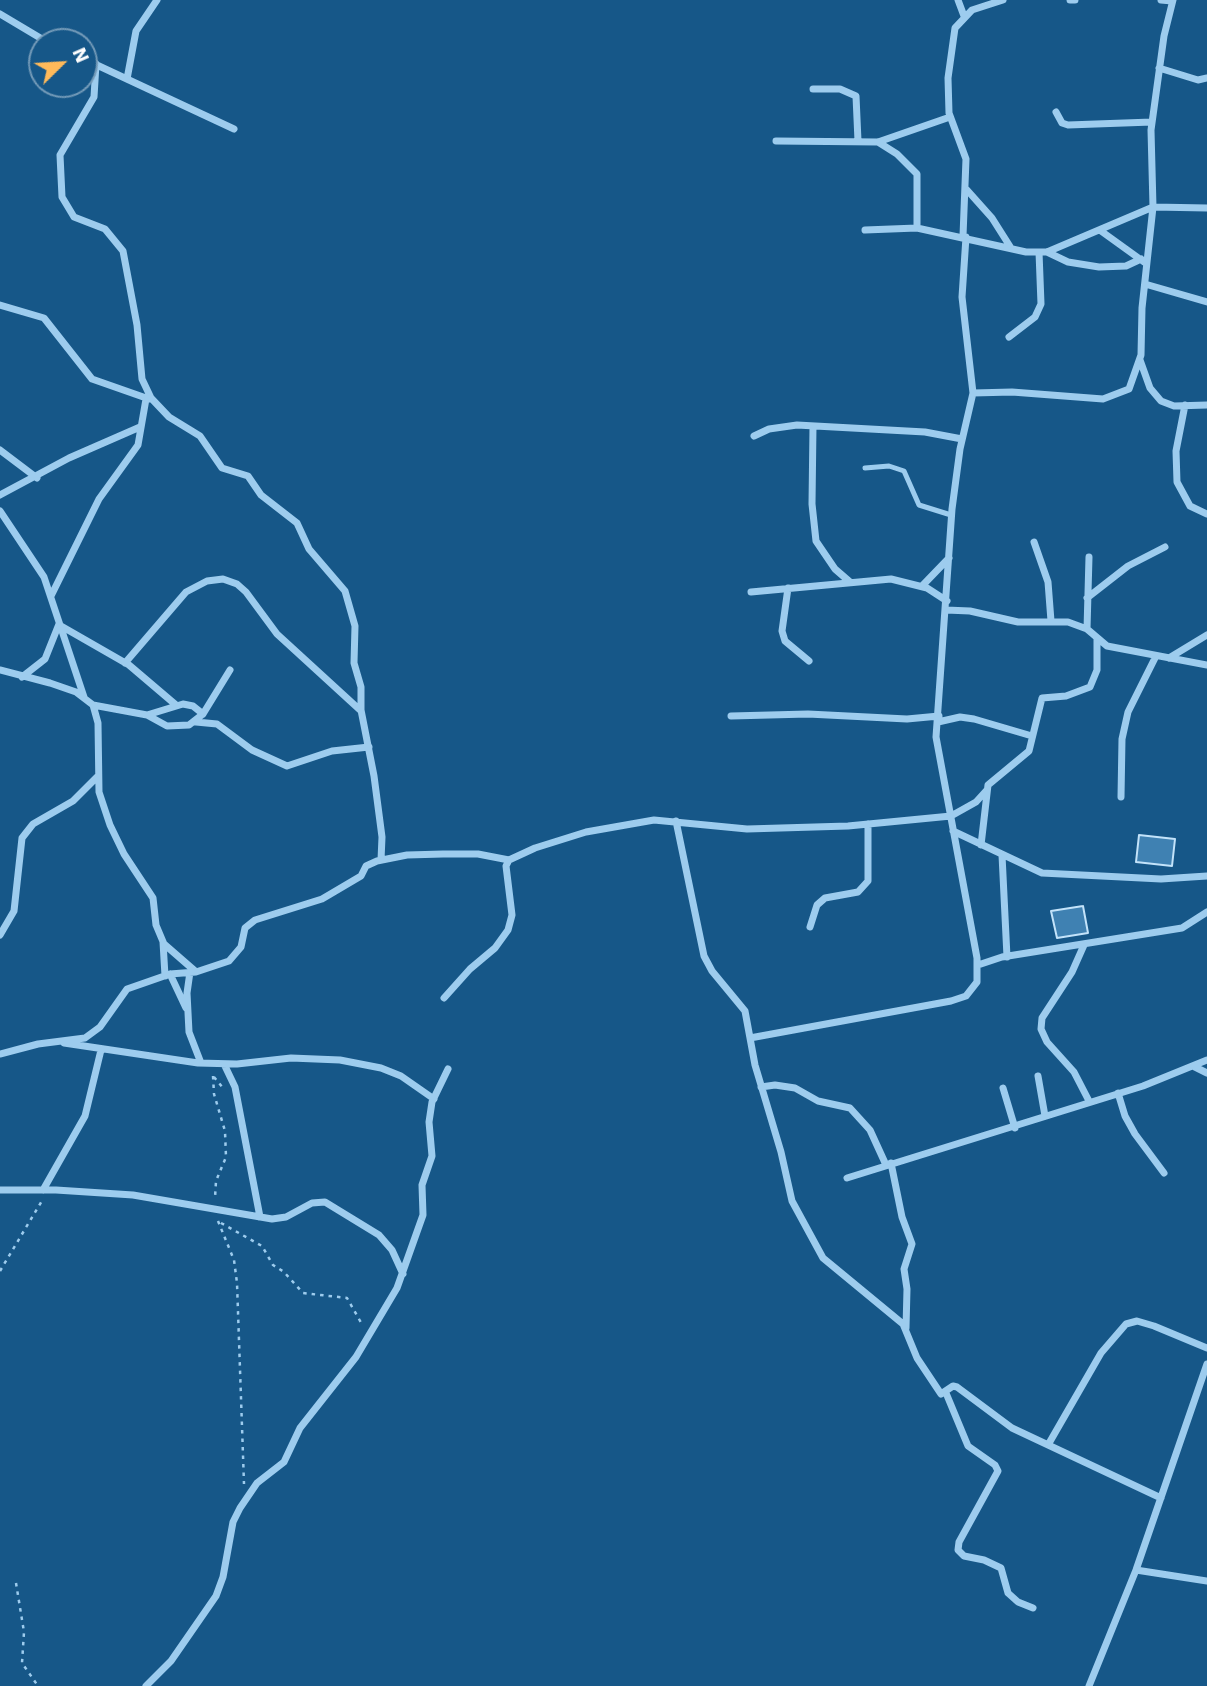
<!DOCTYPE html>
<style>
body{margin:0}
#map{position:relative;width:1207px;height:1686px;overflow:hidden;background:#165788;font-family:"Work Sans",sans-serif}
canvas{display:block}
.north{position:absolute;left:28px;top:28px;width:70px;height:70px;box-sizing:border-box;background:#165788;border:2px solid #739ab8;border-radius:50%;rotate:66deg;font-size:19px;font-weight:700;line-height:28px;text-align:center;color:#fff}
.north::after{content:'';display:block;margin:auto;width:24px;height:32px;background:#ffba5a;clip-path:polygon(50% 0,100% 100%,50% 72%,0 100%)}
</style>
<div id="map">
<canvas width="1207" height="1686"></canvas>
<div class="north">N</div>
</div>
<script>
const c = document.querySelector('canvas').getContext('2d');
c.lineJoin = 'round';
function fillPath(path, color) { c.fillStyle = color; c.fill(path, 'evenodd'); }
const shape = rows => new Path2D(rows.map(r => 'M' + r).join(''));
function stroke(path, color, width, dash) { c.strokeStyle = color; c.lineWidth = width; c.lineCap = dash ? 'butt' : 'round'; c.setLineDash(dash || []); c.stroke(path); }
const building = shape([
 [1139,835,1175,839,1172,866,1136,862,1139,835],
 [1083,906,1088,933,1057,938,1051,911,1083,906]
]);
const path = shape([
 [213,1076,214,1094,225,1131,226,1157,216,1181,215,1198],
 [214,1077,223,1088],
 [218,1221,234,1260,237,1283,244,1484],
 [221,1223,262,1246,273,1265,284,1272,303,1293,347,1298,363,1326],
 [0,1271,43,1199],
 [16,1583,24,1632,22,1663,38,1686]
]);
const lane = shape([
 [865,468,889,466,904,471,919,505,951,515]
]);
const street = shape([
 [958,0,964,16],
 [1070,0,1075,0],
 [1161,0,1172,1],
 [0,14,47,42],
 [84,59,234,129],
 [96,64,94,97,60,155,62,197,74,217,105,229,123,251,137,325,142,379,151,398,169,417,200,436,222,468,248,476,261,495,297,523,309,549,345,591,355,626,354,663,361,687,361,710,374,776,382,837,381,860],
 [1159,68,1198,80,1207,78],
 [127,79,136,31,157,0],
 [813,89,840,89,856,96,858,141],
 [1056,112,1062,123,1068,125,1152,122],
 [776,141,878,142,950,117],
 [878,142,897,154,917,174,917,228],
 [967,190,992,218,1011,248],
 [865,230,917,228,1026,252,1047,252,1153,207,1207,208],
 [1101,231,1144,262],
 [963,236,966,159,949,113,948,78,955,28,972,10,1003,0],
 [1047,252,1068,262,1099,267,1126,266,1141,259],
 [1145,284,1207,302],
 [0,305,44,318,92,379,149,399],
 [1009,337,1035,317,1041,304,1039,252],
 [1140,360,1150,388,1161,401,1174,406,1207,405],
 [973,393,1012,392,1103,399,1129,389,1141,355,1142,308,1153,207,1151,130,1164,36,1173,0],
 [1185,405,1176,451,1177,482,1190,506,1207,514],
 [813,426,812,504,816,541,835,569,850,582],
 [754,436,769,429,797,425,925,432,962,439],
 [0,450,37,478],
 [0,495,69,458,140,427],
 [0,511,44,577,84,697],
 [1034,542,1048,582,1051,621],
 [922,586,949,558],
 [788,588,782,631,785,641,809,661],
 [751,592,891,579,927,588,947,601],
 [51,596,99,499,138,445,146,399],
 [1087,598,1128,566,1165,547],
 [946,610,970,611,1018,622,1068,622,1087,629,1107,646,1207,665],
 [61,626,129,665,176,705],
 [1087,629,1089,557],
 [1169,658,1207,635],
 [125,663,186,592,207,581,223,579,237,584,246,592,277,634,360,710],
 [0,670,50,683,76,692,93,705,98,723,99,792,110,825,124,854,153,898,156,925,164,944,195,971],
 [22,677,45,659,59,624],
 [93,705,147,715,167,726,189,725,203,714,230,670],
 [147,715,183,704,193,706,203,714],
 [731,716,808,714,907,719,939,716],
 [196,722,217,724,252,750,287,766,332,751,369,747],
 [938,722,960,717,974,719,1032,736],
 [1121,797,1122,739,1128,712,1156,656],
 [676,821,704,956,712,971,745,1011,755,1065,781,1152,792,1201,823,1258,903,1324,917,1358,941,1394,953,1386,957,1387,1012,1428,1161,1498],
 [953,831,1042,873,1161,879,1207,876],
 [981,845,988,785,1029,751,1042,698,1066,696,1090,687,1097,670,1097,639],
 [1002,855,1007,957],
 [810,927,817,905,825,898,858,892,868,881,868,824],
 [0,935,14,911,22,838,33,824,73,801,97,777],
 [163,942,165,976],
 [1084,945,1072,972,1042,1018,1041,1029,1047,1042,1074,1072,1089,1101],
 [978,965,1002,957,1182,928,1207,912],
 [190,972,187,993,189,1032,201,1063],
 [170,974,186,1008],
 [444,998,470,969,495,948,508,930,512,915,506,866,509,860,535,848,586,832,654,820,747,829,848,826,951,816,976,802,986,791],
 [750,1038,951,1001,966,996,977,982,977,958,936,737,952,509,960,449,973,393,962,297,966,237],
 [64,1043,198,1063,237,1064,291,1058,340,1060,381,1068,401,1076,434,1099],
 [0,1054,38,1044,85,1038,100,1027,127,989,170,974,196,972,229,961,241,947,245,928,255,920,322,899,361,876,366,866,377,861,407,855,443,854,478,854,509,860],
 [224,1064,235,1087,260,1217],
 [1193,1066,1207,1073],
 [1038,1076,1045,1116],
 [761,1087,775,1085,795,1088,818,1101,850,1108,870,1130,886,1165],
 [1003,1088,1015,1128],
 [1118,1093,1125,1116,1135,1134,1164,1173],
 [891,1163,902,1217,912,1244,904,1269,907,1289,906,1328],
 [847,1178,1143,1086,1207,1060],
 [0,1190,56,1190,133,1195,272,1219,286,1217,312,1203,325,1202,379,1235,392,1250,403,1274],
 [43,1190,85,1116,101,1050],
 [946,1393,968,1446,995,1465,998,1471,959,1542,958,1550,964,1556,984,1560,1001,1568,1008,1593,1018,1602,1033,1608],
 [1048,1445,1101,1353,1126,1324,1137,1321,1154,1326,1207,1348],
 [1136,1570,1207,1581],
 [146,1686,171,1661,216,1596,223,1577,233,1522,240,1508,257,1483,284,1462,300,1428,356,1357,397,1288,423,1215,422,1185,432,1156,429,1122,432,1102,448,1069],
 [1089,1686,1136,1570,1207,1364]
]);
fillPath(building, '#3f81b2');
stroke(building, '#c3e3fa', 2);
stroke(path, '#9dccee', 2.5, [3.5, 5]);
stroke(lane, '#9dccee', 5);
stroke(street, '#9dccee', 7);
</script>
